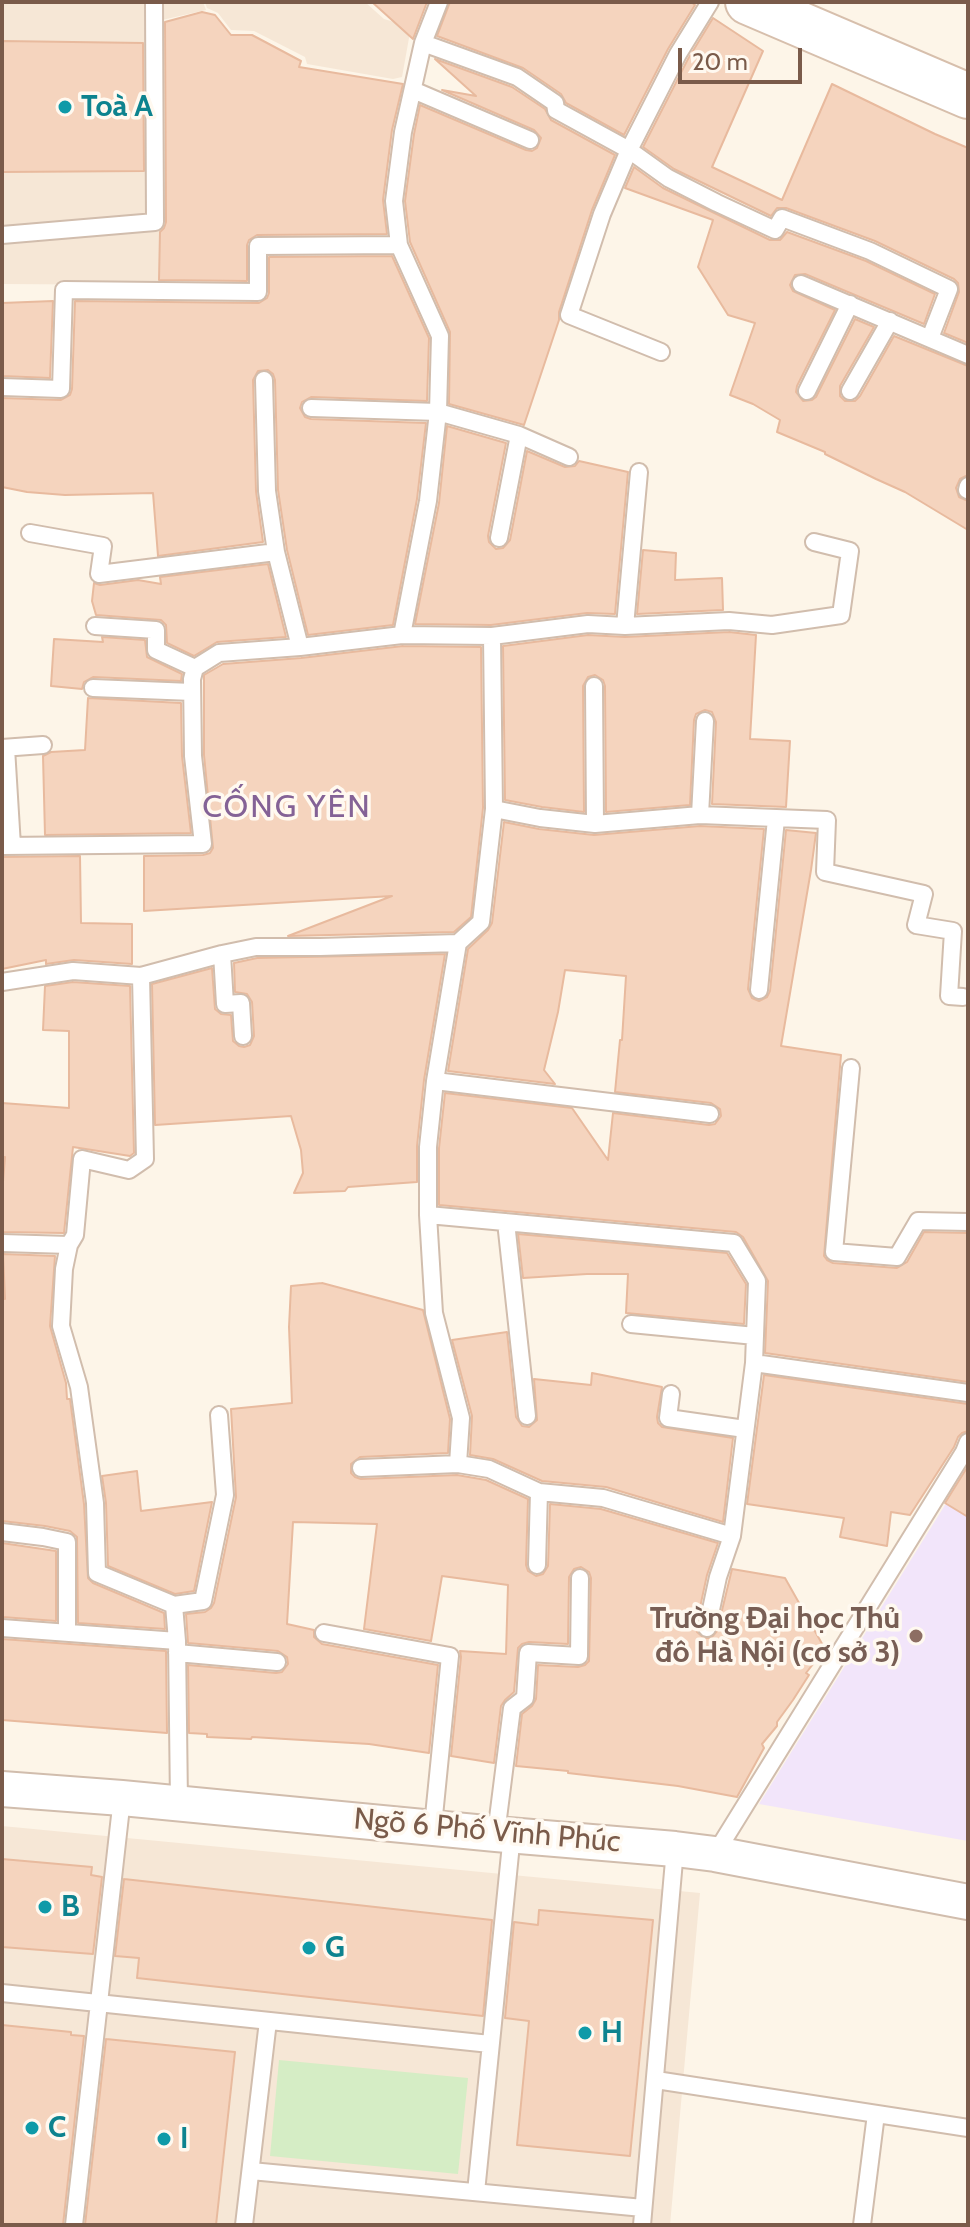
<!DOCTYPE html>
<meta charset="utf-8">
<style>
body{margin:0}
#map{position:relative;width:970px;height:2227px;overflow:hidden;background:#fdf5e8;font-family:Cabin,sans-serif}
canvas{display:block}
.frame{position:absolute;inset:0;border:4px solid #7a5b4a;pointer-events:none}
.scale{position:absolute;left:678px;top:48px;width:124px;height:36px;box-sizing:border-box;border:4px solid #7a5b4a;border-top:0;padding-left:10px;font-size:24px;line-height:28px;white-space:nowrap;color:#7a5b4a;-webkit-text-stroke:6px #fff9f0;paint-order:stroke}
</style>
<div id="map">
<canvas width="970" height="2227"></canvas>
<div class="frame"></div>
<div class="scale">20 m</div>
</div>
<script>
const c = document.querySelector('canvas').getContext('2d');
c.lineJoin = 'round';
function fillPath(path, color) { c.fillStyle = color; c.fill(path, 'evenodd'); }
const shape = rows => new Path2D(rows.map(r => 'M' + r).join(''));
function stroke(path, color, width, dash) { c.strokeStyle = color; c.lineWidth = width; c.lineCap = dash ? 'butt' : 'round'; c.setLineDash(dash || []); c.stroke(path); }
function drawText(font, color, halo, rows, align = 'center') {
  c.font = font + ' Cabin,sans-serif'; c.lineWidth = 7; c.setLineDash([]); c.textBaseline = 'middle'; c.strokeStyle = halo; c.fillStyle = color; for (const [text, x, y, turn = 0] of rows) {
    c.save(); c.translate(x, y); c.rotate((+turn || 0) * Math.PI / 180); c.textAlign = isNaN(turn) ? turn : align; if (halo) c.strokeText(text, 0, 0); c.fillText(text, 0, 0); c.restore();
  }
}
const residential = shape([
 [2,2,203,2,206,10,162,20,160,285,2,284],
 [205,2,365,2,384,19,411,27,402,77,393,79,307,64,305,57,254,31,231,30,218,13,207,8],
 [2,1826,700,1893,670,2225,2,2225]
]);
const education = shape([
 [968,1468,968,1841,759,1804]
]);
const green = shape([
 [279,2060,468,2078,458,2174,270,2156]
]);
const building = shape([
 [372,2,427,2,413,39,372,2],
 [450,2,691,2,695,5,668,49,624,135,566,103,561,94,523,68,437,36,450,2],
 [202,12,215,15,231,35,252,35,301,61,299,67,403,84,392,130,383,200,387,234,257,235,249,240,247,245,247,281,159,280,160,232,164,228,166,222,165,22,202,12],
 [713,18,763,51,712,167,782,200,832,84,935,134,968,148,968,343,944,333,959,292,958,283,954,279,875,241,786,208,777,208,771,216,674,169,643,147,688,59,713,18],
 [2,41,143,43,144,171,2,172,2,41],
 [435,59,512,87,545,109,551,120,615,155,592,210,559,312,559,320,524,425,449,404,450,332,410,242,405,201,414,134,420,105,526,150,532,151,537,148,541,138,534,130,442,90,476,96,435,59],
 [634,167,663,188,770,240,780,240,787,232,866,261,935,294,924,324,805,274,795,275,790,285,793,291,835,310,797,386,796,392,803,401,812,400,816,397,855,319,874,327,840,386,840,396,845,401,855,401,860,396,894,336,968,366,968,475,960,479,956,488,959,497,968,501,968,530,905,492,876,479,825,454,825,452,777,432,780,420,753,404,730,395,755,323,728,315,698,267,713,220,625,188,634,167],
 [392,256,429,338,427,401,311,397,302,402,300,408,305,417,311,419,426,423,417,499,393,625,308,635,287,550,278,490,275,380,273,374,268,370,258,371,253,380,256,491,263,542,158,556,153,493,65,495,27,492,2,487,2,398,61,400,70,395,72,389,75,301,259,303,267,298,269,293,269,257,392,256],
 [53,301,50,378,2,376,2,303,53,301],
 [447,426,506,443,488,536,489,542,496,549,503,548,510,540,527,451,565,467,575,466,579,461,628,472,615,614,587,613,491,625,415,624,439,503,447,426],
 [643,550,676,553,675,580,722,578,723,610,637,614,643,550],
 [268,564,286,637,217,642,194,656,167,643,166,625,161,620,96,615,92,601,94,583,100,585,138,580,161,584,160,577,268,564],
 [729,632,756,635,750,739,790,741,786,807,712,804,716,722,712,712,705,710,696,714,694,720,690,805,606,812,605,686,603,680,595,675,588,677,583,686,584,812,542,807,505,800,503,646,588,635,625,637,729,632],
 [102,637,145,640,147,657,182,674,181,681,93,677,84,682,82,689,51,686,54,639,103,642,102,637],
 [403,646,481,647,483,808,471,917,454,932,288,936,392,896,144,911,144,856,203,855,210,853,213,848,204,755,204,675,223,664,301,658,403,646],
 [88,698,181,703,182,756,191,833,45,835,43,756,51,752,85,750,88,698],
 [504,822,539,829,594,835,700,826,764,829,748,989,752,998,759,1001,767,997,770,991,786,830,816,833,811,870,781,1046,841,1055,824,1256,827,1260,833,1263,897,1268,907,1262,924,1232,968,1233,968,1382,765,1353,768,1281,743,1237,736,1232,439,1205,439,1148,445,1093,572,1108,608,1160,613,1113,709,1125,715,1124,721,1116,720,1109,711,1103,615,1092,620,1040,622,1040,626,976,565,970,558,1012,544,1070,555,1084,448,1071,468,949,488,930,492,923,504,822],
 [80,856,81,923,132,924,132,964,74,960,46,964,46,960,2,969,2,857,80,856],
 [445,954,424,1080,417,1146,417,1182,348,1187,345,1191,294,1193,303,1173,301,1150,291,1116,155,1125,152,984,212,968,215,1009,221,1014,231,1015,233,1041,239,1046,244,1047,250,1045,254,1036,252,1002,247,994,235,992,234,963,257,958,445,954],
 [73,982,130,986,134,1153,130,1156,73,1147,64,1233,2,1232,2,1194,5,1157,2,1157,2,1103,69,1108,69,1031,43,1030,45,986,73,982],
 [518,1234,727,1253,746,1284,744,1324,626,1313,628,1274,587,1274,523,1278,518,1234],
 [3,1254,55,1256,50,1326,66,1383,67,1399,70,1399,84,1504,88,1578,93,1583,164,1613,165,1629,78,1623,77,1537,70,1531,45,1526,2,1521,2,1299,5,1299,3,1254],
 [322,1283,423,1310,450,1419,448,1453,360,1457,351,1464,351,1473,355,1477,361,1479,457,1475,486,1480,528,1499,526,1565,528,1571,536,1576,543,1574,548,1566,550,1504,601,1509,718,1543,707,1575,696,1626,697,1632,704,1638,711,1638,717,1631,732,1569,785,1578,825,1649,806,1673,809,1675,793,1700,777,1722,777,1726,762,1744,764,1748,737,1797,678,1786,568,1773,568,1771,516,1766,522,1714,532,1706,536,1699,538,1665,578,1667,585,1665,589,1661,591,1578,589,1572,581,1567,574,1569,569,1577,568,1644,529,1642,522,1644,518,1648,514,1692,505,1700,501,1706,494,1763,451,1756,461,1657,460,1651,506,1654,508,1585,442,1576,431,1641,364,1629,377,1524,293,1522,287,1624,314,1630,314,1637,322,1644,438,1665,429,1753,369,1744,252,1737,251,1739,207,1737,207,1734,189,1733,188,1665,276,1673,282,1672,288,1664,287,1657,278,1651,188,1643,186,1614,205,1612,211,1608,214,1603,236,1497,231,1409,292,1403,289,1327,291,1286,322,1283],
 [507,1332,516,1417,522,1426,529,1427,537,1420,534,1379,591,1385,592,1373,662,1387,657,1417,658,1423,662,1427,733,1438,723,1522,606,1487,542,1481,493,1459,470,1455,472,1416,452,1340,507,1332],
 [764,1375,968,1404,968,1431,962,1433,958,1437,954,1447,910,1515,891,1512,887,1546,840,1537,844,1518,747,1504,764,1375],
 [968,1466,968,1517,945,1503,968,1466],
 [137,1471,141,1511,212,1502,194,1591,175,1594,108,1566,106,1503,102,1476,137,1471],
 [2,1543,56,1551,56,1621,2,1617,2,1543],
 [2,1639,166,1651,167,1733,2,1720,2,1639],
 [2,1859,92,1867,91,1875,102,1877,93,1954,2,1947,2,1859],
 [124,1879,492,1920,483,2016,137,1978,139,1958,115,1956,124,1879],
 [539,1910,653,1920,630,2156,517,2145,529,2021,505,2018,514,1922,538,1925,539,1910],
 [2,2025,71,2032,71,2035,84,2036,63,2225,2,2225,2,2025],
 [106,2039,235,2052,216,2225,85,2225,106,2039]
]);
const service = shape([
 [423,43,517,77,555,103,556,110,629,150,668,178,717,203,775,230,782,218,870,251,949,289,930,338],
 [413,90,530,140],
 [2,235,155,222,154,2],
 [801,284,968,355],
 [661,352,569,315,602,214,629,150,678,54,710,2],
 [264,380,267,491,276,552,300,647],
 [2,387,61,389,64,290,258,292,258,246,399,245],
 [807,391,850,304],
 [850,391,890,321],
 [311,408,438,412,519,435,569,457],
 [967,490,968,486],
 [30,533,103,546,99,574,276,552],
 [499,538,519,435],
 [95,626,156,630,156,650,195,668],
 [625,626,639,472],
 [402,635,492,636,494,809,481,922,458,943],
 [492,636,588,624,625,626,729,621,772,625,841,615,850,551,814,542],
 [594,686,595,824],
 [93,688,192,692],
 [2,748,43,745],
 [6,748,12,846],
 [494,809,540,818,595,824,700,815,827,820,825,872,924,894,916,925,953,931,949,996,963,997],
 [700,815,705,721],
 [2,846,203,844,193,756,192,679,195,668,219,653,300,647,402,635,428,501,438,412,440,336,399,245,394,201,403,132,423,43,439,2],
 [458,943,435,1081,428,1147,428,1215,734,1243,757,1281,754,1363,968,1393],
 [222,954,225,1004,241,1003,243,1036],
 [2,982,73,971,141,976,222,954,256,947,320,947,458,943],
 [759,990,776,819],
 [851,1068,834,1252,897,1257,918,1221,968,1222],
 [435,1081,710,1114],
 [428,1215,434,1313,461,1418,458,1464],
 [506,1222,527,1416],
 [2,1243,69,1245,75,1235,82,1159,129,1170,145,1159,141,976],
 [69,1245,64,1269,61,1326,79,1387,95,1503,97,1573,174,1605,177,1641,179,1803],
 [631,1324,755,1336],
 [671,1394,668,1418,745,1429],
 [361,1468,458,1464,489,1469,539,1492,603,1498,732,1536],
 [2,1532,43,1537,67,1542,67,1633],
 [537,1565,539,1492],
 [174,1605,203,1601,225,1495,219,1415],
 [2,1628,177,1641],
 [707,1628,718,1577,732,1536,754,1363],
 [324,1633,450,1656,433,1826],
 [177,1653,277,1662],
 [496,1834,512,1708,525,1698,528,1653,579,1656,580,1578],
 [715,1854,964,1452,968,1442],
 [2,1993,490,2044],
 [656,2080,968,2128],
 [251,2171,643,2208],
 [476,2192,512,1834],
 [74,2225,122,1798],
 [244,2225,268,2021],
 [642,2225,675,1849],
 [862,2225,876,2114]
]);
const minor = shape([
 [2,1789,122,1798,496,1834,675,1849,715,1854,968,1902]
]);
const secondary = shape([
 [748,2,968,96]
]);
const markers = [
 [65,107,8,"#0f9aa8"],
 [916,1636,8,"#8d6e63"],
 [45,1907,8,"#0f9aa8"],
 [309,1948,8,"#0f9aa8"],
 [585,2033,8,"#0f9aa8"],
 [32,2128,8,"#0f9aa8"],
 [164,2139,8,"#0f9aa8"]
];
const cultureNames = [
 ["Toà A",81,107],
 ["B",61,1907],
 ["G",325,1948],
 ["H",601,2033],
 ["C",48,2128],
 ["I",180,2139]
];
const educationNames = [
 ["Trường Đại học Thủ",900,1619],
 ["đô Hà Nội (cơ sở 3)",900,1653]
];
const streetNames = [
 ["Ngõ 6 Phố Vĩnh Phúc",487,1831,5]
];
const neighbourhoodNames = [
 ["CỐNG YÊN",287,808]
];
fillPath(residential, '#f6e7d6');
fillPath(education, '#f2e5fa');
fillPath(green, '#d5edc5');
fillPath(building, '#f5d4be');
stroke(building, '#e8ba9e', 2);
stroke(service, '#d1bdad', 20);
stroke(minor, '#d1bdad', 38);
stroke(secondary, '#d7bfac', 48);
stroke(service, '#fff', 16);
stroke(minor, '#fff', 34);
stroke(secondary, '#fff', 44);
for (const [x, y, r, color] of markers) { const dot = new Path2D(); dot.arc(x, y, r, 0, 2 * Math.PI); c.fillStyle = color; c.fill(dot); stroke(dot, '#fff9f0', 3); }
drawText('bold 30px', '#0d838f', '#fff9f0', cultureNames, 'left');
drawText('bold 30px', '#785e54', '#fff9f0', educationNames, 'right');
drawText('30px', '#7a5b4a', '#fff9f0', streetNames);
c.letterSpacing = '2px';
drawText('32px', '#846296', '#fff9f0', neighbourhoodNames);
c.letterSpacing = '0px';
</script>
